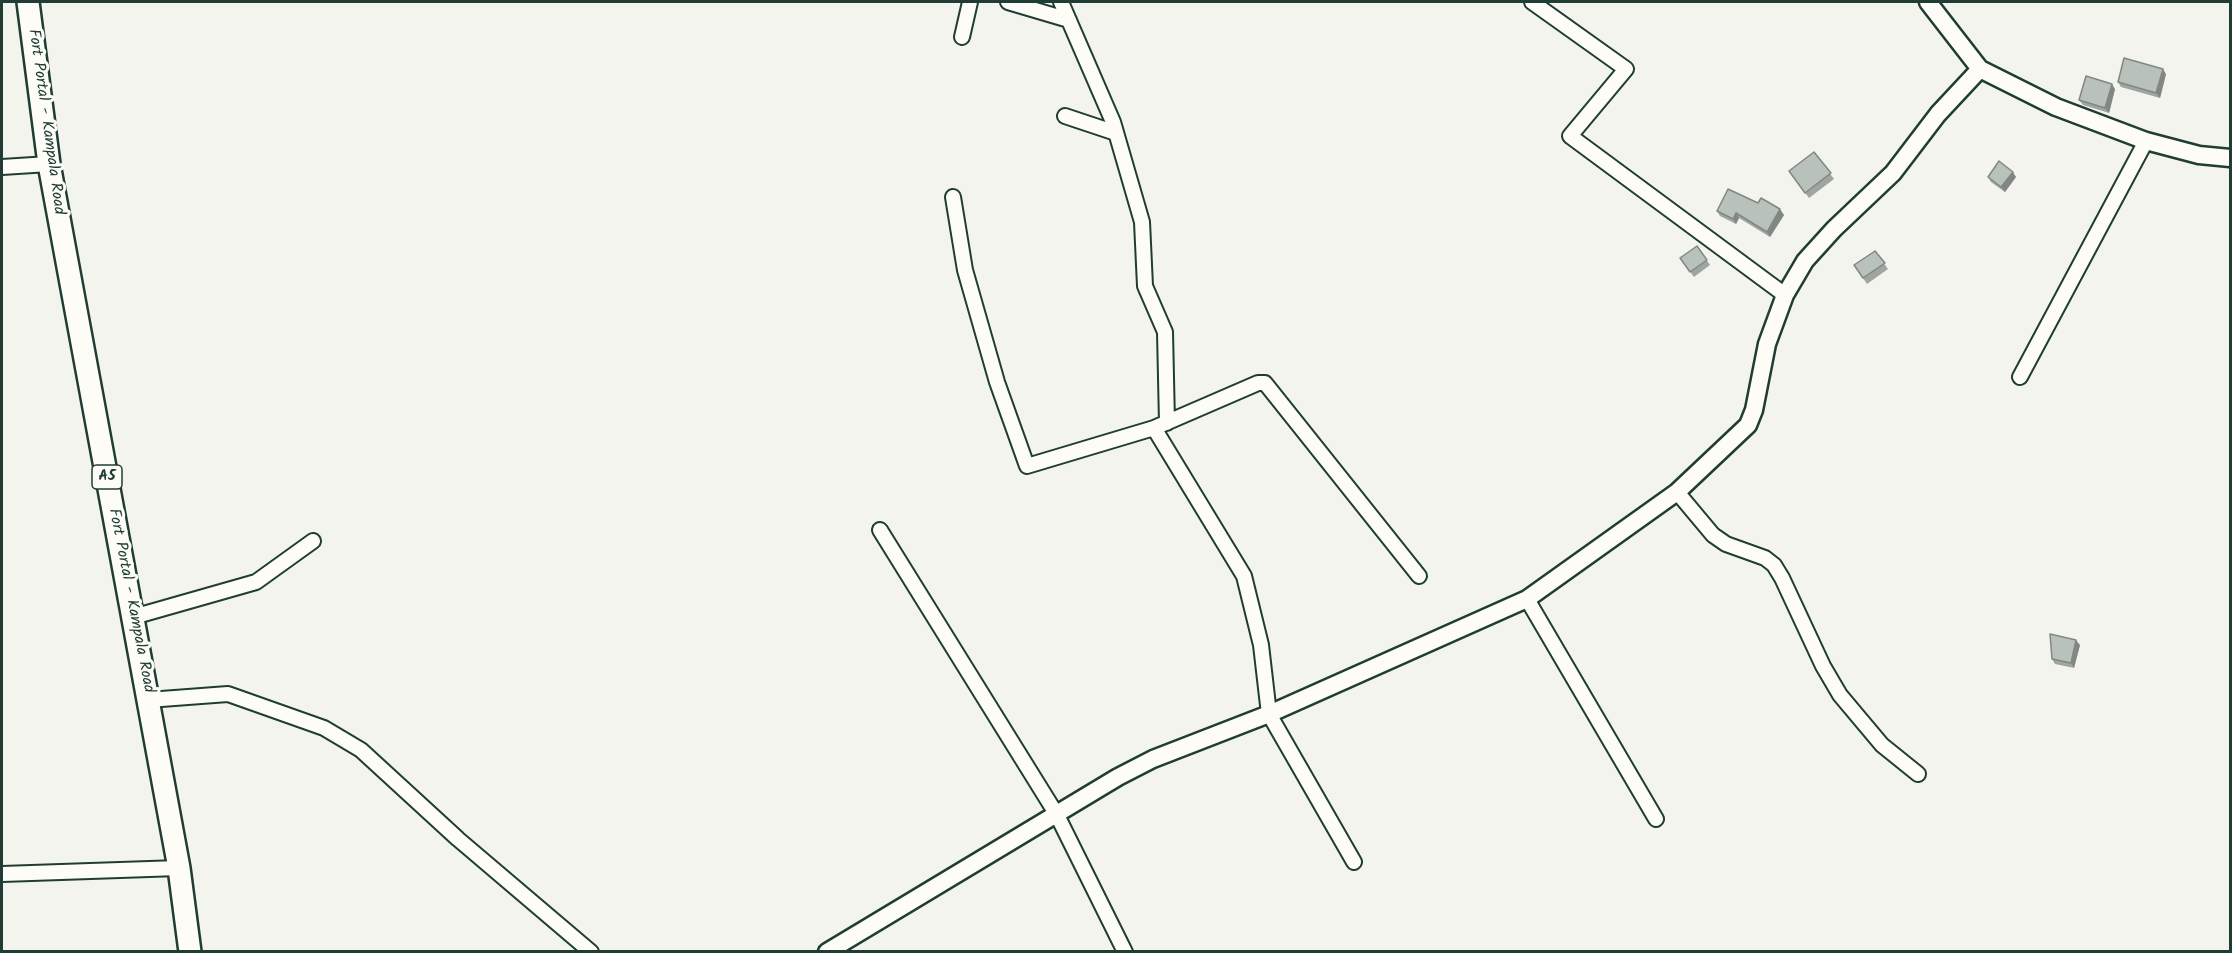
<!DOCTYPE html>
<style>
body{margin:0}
#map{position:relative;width:2232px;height:953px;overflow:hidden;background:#f4f4ef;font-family:Kalam,sans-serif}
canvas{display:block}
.frame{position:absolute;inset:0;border:3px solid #1f3d34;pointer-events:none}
</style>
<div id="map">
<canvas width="2232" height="953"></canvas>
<div class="frame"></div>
</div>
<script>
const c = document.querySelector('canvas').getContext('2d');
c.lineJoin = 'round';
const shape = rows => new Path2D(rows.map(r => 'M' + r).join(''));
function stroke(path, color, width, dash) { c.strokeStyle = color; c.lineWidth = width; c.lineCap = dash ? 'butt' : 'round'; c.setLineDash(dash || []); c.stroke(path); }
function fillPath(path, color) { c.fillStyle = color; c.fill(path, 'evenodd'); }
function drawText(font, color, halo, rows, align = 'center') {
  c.font = font + ' Kalam,sans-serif'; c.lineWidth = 6; c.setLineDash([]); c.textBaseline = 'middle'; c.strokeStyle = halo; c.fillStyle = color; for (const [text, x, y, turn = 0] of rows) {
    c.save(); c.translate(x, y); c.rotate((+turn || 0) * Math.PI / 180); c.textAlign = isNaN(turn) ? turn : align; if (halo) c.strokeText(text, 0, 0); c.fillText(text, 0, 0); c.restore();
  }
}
const minor = shape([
 [1008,2,1069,20],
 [1061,2,1113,122,1142,222,1145,286,1165,332,1167,423],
 [1532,2,1626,69,1570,136,1785,295],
 [962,37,970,2],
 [1065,116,1116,133],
 [2,167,49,164],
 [953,197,965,270,997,382,1027,466,1154,428,1258,383,1265,383,1419,576],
 [2020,377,2146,141],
 [1154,428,1244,576,1261,645,1269,714,1354,862],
 [1677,492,1713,535,1726,544,1765,558,1774,565,1782,578,1823,666,1840,695,1882,745,1918,774],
 [880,530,1057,815,1125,952],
 [1527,599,1656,819],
 [133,617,256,582,313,541],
 [148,700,228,694,324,728,361,750,458,839,591,952],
 [2,874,179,868]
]);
const tertiary = shape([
 [1928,2,1980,69,2056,107,2146,141,2199,155,2230,158],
 [827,952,1118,777,1153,759,1269,714,1527,599,1677,492,1748,425,1754,410,1767,344,1785,295,1805,261,1834,229,1893,173,1938,114,1980,69]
]);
const primary = shape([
 [28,2,49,164,179,868,190,952]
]);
const wall = shape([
 [2166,74,2160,98,2121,87,2118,82],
 [2115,89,2109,113,2083,105,2079,100],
 [1814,152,1834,179,1809,198,1789,171],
 [1988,177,2016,177,2005,192,1991,182],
 [1758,203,1784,215,1770,237,1739,218,1736,224,1720,216,1717,211],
 [1697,246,1710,265,1694,277,1680,258],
 [1875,251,1888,269,1867,284,1854,265],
 [2080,645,2074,668,2055,664,2052,659]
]);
const shadedWall = shape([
 [2163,69,2166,74,2160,98,2156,93],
 [2112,84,2115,89,2109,113,2105,108],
 [2013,172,2016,177,2005,192,2001,187],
 [1780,209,1784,215,1770,237,1767,232],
 [1736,213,1739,218,1736,224,1733,219],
 [2076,640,2080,645,2074,668,2071,663]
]);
const building = shape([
 [2124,58,2163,69,2156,93,2118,82,2124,58],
 [2086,76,2112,84,2105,108,2079,100,2086,76],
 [1814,152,1831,173,1805,193,1789,171,1814,152],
 [1999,161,2013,172,2001,187,1988,177,1999,161],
 [1728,189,1758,203,1761,198,1780,209,1767,232,1736,213,1733,219,1717,211,1728,189],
 [1697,246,1707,260,1690,272,1680,258,1697,246],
 [1875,251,1885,263,1863,278,1854,265,1875,251],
 [2050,634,2076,640,2071,663,2052,659,2050,634]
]);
const shields = [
 [107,477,30]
];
const shieldNames = [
 ["A5",107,477]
];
const streetNames = [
 ["Fort Portal - Kampala Road",45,122,82],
 ["Fort Portal - Kampala Road",130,601,79]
];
stroke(minor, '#1f3d34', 18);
stroke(tertiary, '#1f3d34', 21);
stroke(primary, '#1f3d34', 26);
stroke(minor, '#fdfcf7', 14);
stroke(tertiary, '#fdfcf7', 16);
stroke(primary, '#fdfcf7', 21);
fillPath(wall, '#9fa6a1');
fillPath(shadedWall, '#828783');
fillPath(building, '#b9c1bb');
stroke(building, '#828783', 1.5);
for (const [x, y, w] of shields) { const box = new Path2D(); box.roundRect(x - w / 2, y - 12, w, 24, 4.5); c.fillStyle = '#fdfcf7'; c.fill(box); stroke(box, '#1f3d34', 1.5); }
drawText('bold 15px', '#1f3d34', null, shieldNames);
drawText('16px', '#1f3d34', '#fdfcf7', streetNames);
</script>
